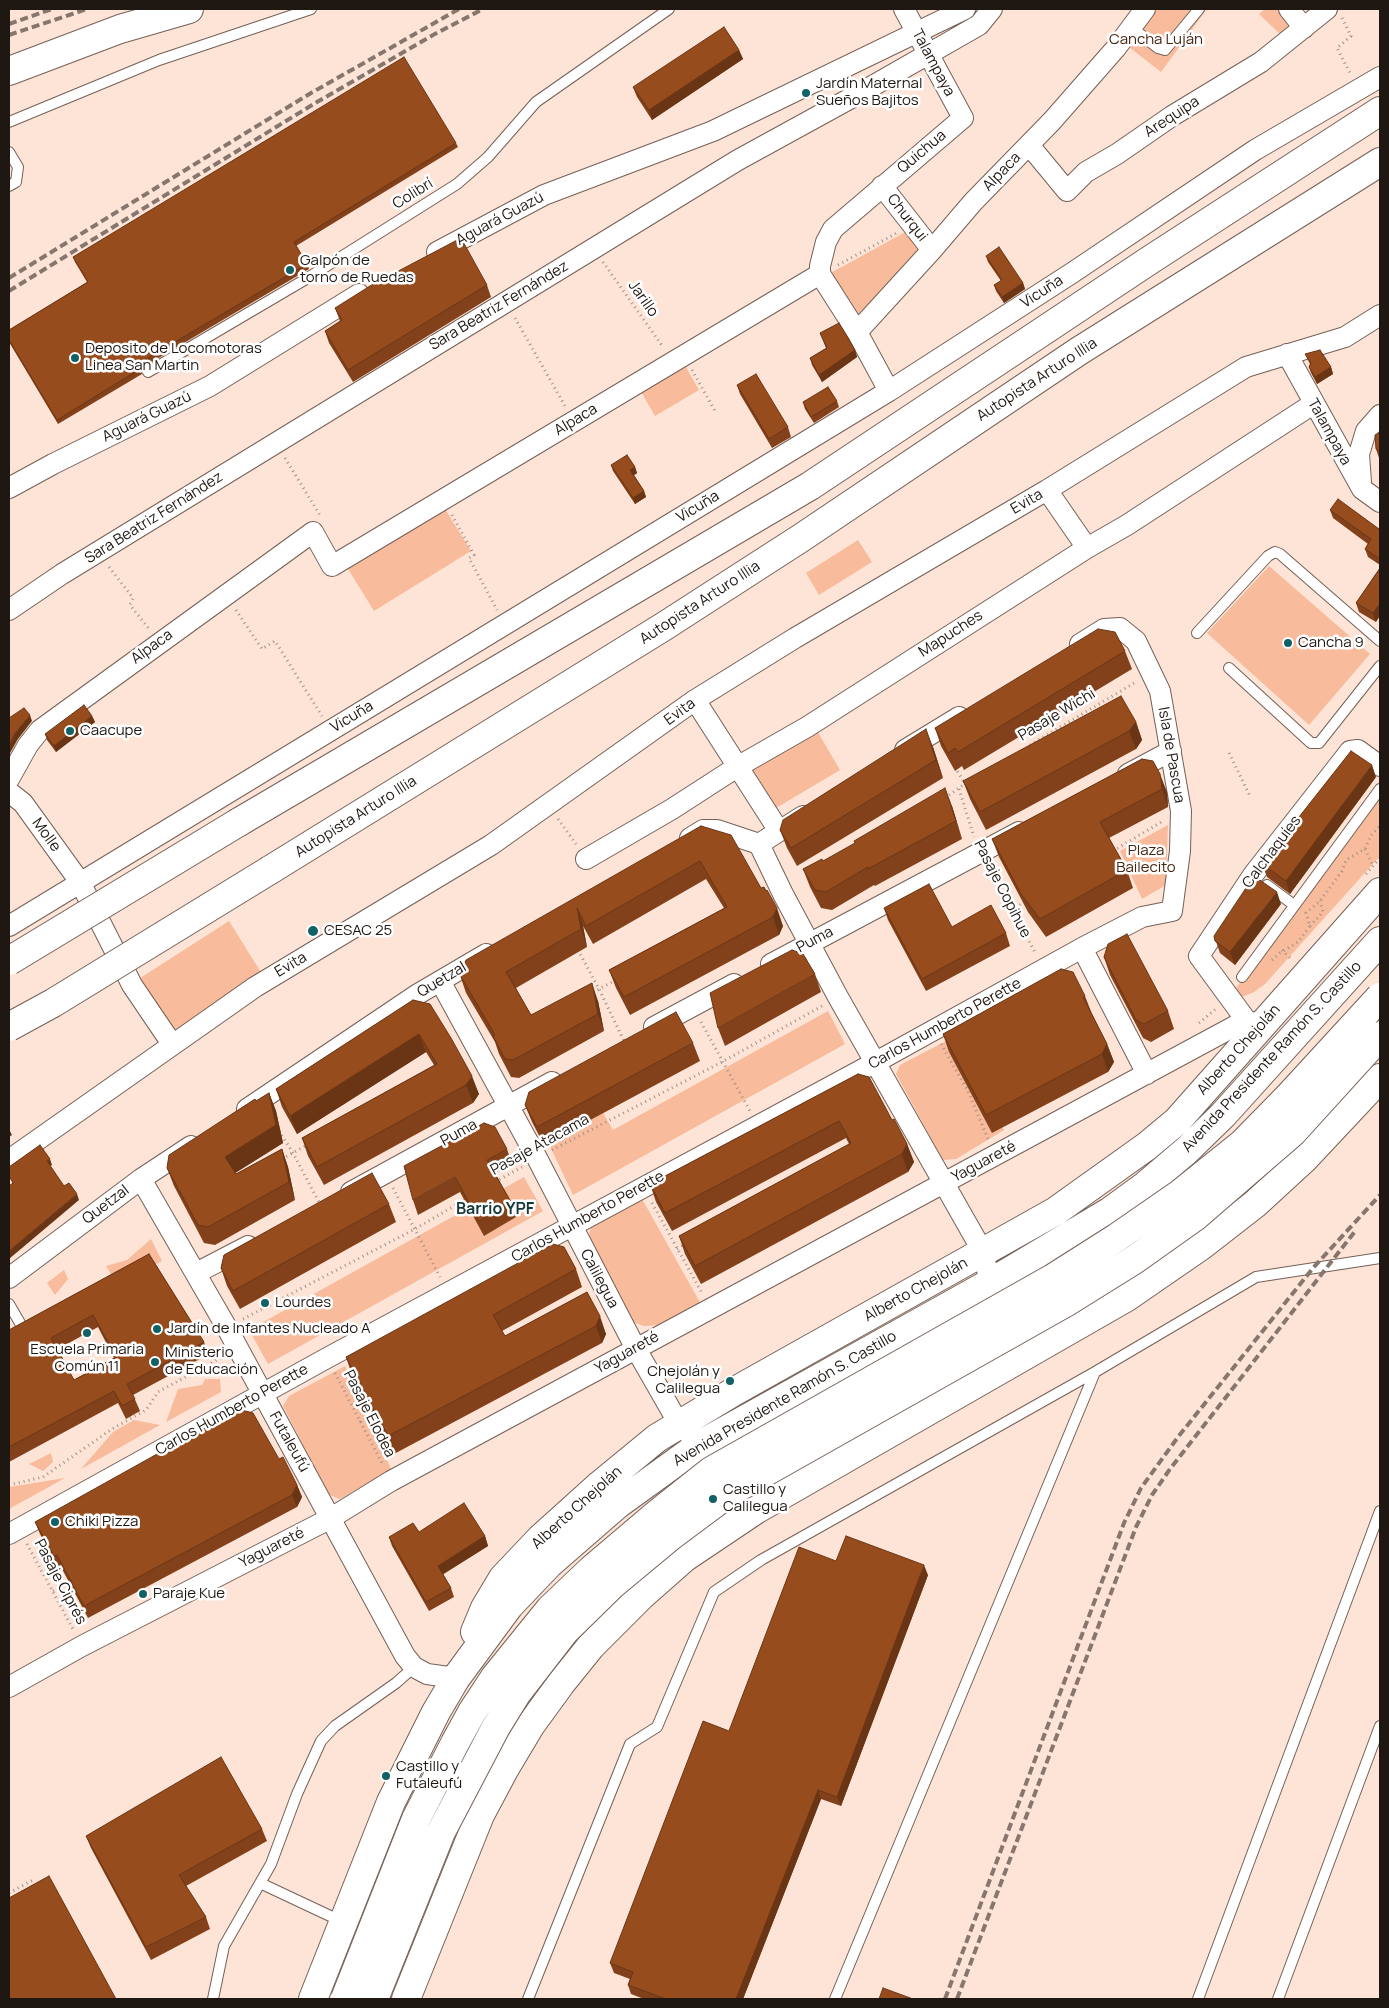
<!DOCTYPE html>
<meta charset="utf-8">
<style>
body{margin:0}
#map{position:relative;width:1389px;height:2008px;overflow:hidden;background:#fde4d7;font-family:Manrope,sans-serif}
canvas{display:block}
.frame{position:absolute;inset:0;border:10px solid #1f1712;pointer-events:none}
</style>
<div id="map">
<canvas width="1389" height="2008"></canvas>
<div class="frame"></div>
</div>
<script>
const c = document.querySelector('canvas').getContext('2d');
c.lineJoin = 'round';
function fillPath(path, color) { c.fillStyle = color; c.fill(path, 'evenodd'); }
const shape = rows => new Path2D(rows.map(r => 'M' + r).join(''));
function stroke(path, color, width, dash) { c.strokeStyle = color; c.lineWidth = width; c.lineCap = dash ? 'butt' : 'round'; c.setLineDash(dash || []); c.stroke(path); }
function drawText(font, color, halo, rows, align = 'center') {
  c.font = font + ' Manrope,sans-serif'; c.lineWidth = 5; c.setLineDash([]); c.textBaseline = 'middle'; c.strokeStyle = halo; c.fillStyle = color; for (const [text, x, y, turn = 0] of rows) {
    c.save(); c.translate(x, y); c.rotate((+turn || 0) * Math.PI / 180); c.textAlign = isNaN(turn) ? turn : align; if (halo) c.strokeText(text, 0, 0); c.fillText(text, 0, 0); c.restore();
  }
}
const green = shape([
 [1152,9,1207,9,1161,72,1125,44],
 [1265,9,1284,9,1298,25,1282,36,1259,14],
 [909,230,926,250,858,322,827,275],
 [683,362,699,390,655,416,639,388],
 [442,504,471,551,374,611,345,564],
 [858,540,872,562,819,595,806,573],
 [1269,566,1370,654,1309,725,1207,633],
 [816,729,840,770,771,811,747,770],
 [1380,798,1380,856,1265,984,1254,992,1242,997,1236,988],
 [1168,825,1166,885,1142,899,1120,851],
 [229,921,262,974,167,1035,134,982],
 [828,1011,845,1044,573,1195,549,1144,603,1113,613,1130],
 [950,1039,1004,1130,956,1159,943,1160,896,1074,900,1065],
 [524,1177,543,1211,268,1364,249,1330],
 [641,1197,702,1306,665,1325,644,1326,632,1322,588,1240,591,1226],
 [151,1239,162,1261,118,1286,106,1266,127,1260],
 [64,1270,68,1279,55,1295,47,1283],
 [345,1366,391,1469,340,1499,329,1495,283,1406,289,1396],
 [205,1379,220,1379,221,1392,166,1422,178,1389,202,1385],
 [134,1420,160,1425,81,1469,113,1432],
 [51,1453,53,1462,43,1471,29,1464],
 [65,1478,9,1509,9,1487]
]);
const secondaryTunnel = shape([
 [1350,1051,1380,1017],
 [678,1514,708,1491,826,1422],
 [416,1859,431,1821,467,1749,507,1684,519,1668]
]);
const path = shape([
 [1342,18,1351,36,1337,48,1351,75],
 [603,262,663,347],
 [838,265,897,233],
 [515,318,565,406],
 [692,370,715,411],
 [285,458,321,517],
 [452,515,474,555,469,558,497,610],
 [109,567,133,598,130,605,150,630],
 [236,610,262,649,275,641,322,716],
 [1030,745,1136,682],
 [1229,753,1250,796],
 [955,767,965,784],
 [959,789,974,837],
 [945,798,966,783],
 [558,819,576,844],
 [1365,849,1373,866],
 [1113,851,1163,821],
 [988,867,1036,954],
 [1366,874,1380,858],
 [1011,910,1025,902],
 [1310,926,1323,912,1320,901],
 [578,950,599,989,625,1043],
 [1282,950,1291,959],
 [1272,960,1280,953,1298,942,1310,926,1306,913,1320,901,1342,871,1346,860,1365,849,1371,835,1380,826],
 [593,992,616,980],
 [701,1022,750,1111],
 [1199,1023,1217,1008],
 [941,1044,968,1091,988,1139],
 [279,1131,293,1153,321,1206],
 [552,1150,722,1062,822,1006],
 [282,1159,307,1145],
 [495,1182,522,1167],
 [393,1188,440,1277],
 [652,1203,702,1293],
 [677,1249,685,1244],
 [243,1319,415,1229,466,1199],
 [335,1373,383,1465],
 [360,1422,377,1412],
 [9,1485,43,1477,112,1429,146,1410,158,1392,224,1356],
 [27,1544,74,1631],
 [53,1591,71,1581],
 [9,1893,33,1880]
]);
const lane = shape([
 [1131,27,1158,48,1165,50,1199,9],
 [9,122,159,60,311,9],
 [9,152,18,167,16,182,9,186],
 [148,372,306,279,457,184,488,157,536,102,669,9],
 [1197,633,1268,556,1275,552,1280,554,1380,641],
 [1229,668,1311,743,1319,743,1380,666],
 [1267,885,1294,905],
 [1242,977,1380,789],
 [9,1304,24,1330],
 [260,1883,343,1922],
 [213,1999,224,1946,271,1864,297,1794,321,1741,335,1726,396,1683,414,1667],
 [528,1999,630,1744,657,1727,714,1592,761,1560,1095,1372],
 [835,1999,1095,1372,1256,1277,1380,1258],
 [1198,1999,1380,1511],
 [1278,1999,1380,1726]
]);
const street = shape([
 [1289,9,1304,28],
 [1029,145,1067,191,1086,172,1117,154,1172,116,1261,62,1327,9],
 [882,186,932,250],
 [437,252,544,195,713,131,965,9],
 [857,332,932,250,973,202,1052,121,1116,48,1145,9],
 [1287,354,1362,489,1380,502],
 [889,391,857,332,820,274,820,266,826,242,833,229,963,118,904,9],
 [1361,482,1359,454,1366,431,1380,415],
 [9,488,53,464,210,386,359,294],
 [1047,490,1087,548],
 [9,610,62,574,738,160,862,92,979,25,992,9],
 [695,700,779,831],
 [905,750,959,717],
 [1128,774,1171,751],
 [9,779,28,745,40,730,313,532,332,566,820,274],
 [9,792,23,803,80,882,132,985,172,1044],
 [690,838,703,830,717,830,759,844,803,816],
 [759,844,783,894,838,997,983,1252,990,1283],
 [586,859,672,809,737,767,807,727,1087,548,1127,525,1313,404],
 [9,926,889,391,1072,273,1255,150,1380,77],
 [1082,948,1147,1074],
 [771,964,1019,832],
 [440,981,537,1158,636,1349,679,1424,689,1434],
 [1258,1025,1246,1020,1199,956,1253,875,1350,751,1358,750,1380,766],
 [654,1027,734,984],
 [247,1109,418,994,486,954],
 [9,1160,255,987,491,845,695,700,795,638,1047,490,1246,367,1345,337,1380,315],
 [141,1179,227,1328,405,1656,414,1667,427,1674,456,1678],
 [351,1192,552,1082],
 [196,1273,248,1246],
 [9,1278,141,1179,191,1146],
 [9,1534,327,1358,876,1062,1082,948,1142,917,1172,911,1180,851,1181,811,1160,691,1136,641,1120,628,1104,629,1080,644],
 [9,1687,82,1646,331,1518,391,1481,1246,1020]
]);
const secondary = shape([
 [9,71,120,29,189,9],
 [475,1632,485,1608,503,1578,540,1539,601,1484,657,1438,735,1391,1056,1211,1147,1146,1177,1121,1380,892],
 [313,1999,391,1802,436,1712,456,1678,509,1606,549,1564,618,1504,701,1444,990,1283,1109,1212,1146,1185,1186,1151,1223,1115,1380,941],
 [406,1999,480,1815,505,1768,530,1726,562,1682,591,1646,641,1596,684,1558,757,1509,1127,1297,1201,1246,1255,1204,1304,1159,1380,1078]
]);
const highway = shape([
 [239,822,810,486,1150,260,1380,111],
 [270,870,663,627,801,538,1079,351,1380,162]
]);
const rail = shape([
 [9,24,52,9],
 [9,35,87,9],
 [9,278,311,93,459,9],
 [9,291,317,102,433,35,483,9],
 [945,1999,1124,1523,1141,1488,1178,1437,1313,1268,1380,1195],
 [957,1999,1136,1527,1152,1495,1170,1469,1356,1230]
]);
const highwayBridge = shape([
 [9,961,239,822],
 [9,1027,53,1003,270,870],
 [345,1999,416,1819,455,1743,472,1712,495,1677,550,1609,591,1570,657,1514,711,1471,1053,1278,1116,1238,1181,1193,1242,1144,1290,1095,1380,997],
 [374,1999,441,1832,496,1727,517,1693,565,1631,612,1585,671,1536,730,1492,1065,1303,1134,1260,1196,1216,1292,1133,1380,1036]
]);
const wall = shape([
 [739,50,743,59,652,120,637,97,633,87],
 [456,143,458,147,296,246,307,264,309,269,145,366,142,369,142,374,58,424,9,342,9,330,87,282,75,262,73,257],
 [986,256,1023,283,1025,289,1004,303,996,291,994,285,1001,281,988,262],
 [487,285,491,297,353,382,329,343,325,331,340,321,335,308],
 [820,333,855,350,857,357,822,382,812,365,810,358,826,348],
 [1305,354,1331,367,1333,374,1317,384,1311,373,1309,367,1310,364],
 [737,385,788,427,791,437,772,448,740,394],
 [837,401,839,407,814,423,805,409,803,402],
 [1380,432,1380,461,1376,449],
 [611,465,635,467,637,473,634,475,644,491,646,497,635,504,613,471],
 [1330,510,1379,529,1380,526,1380,565,1368,557,1365,549,1368,544,1333,518],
 [1380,568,1376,622,1359,612,1356,603],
 [1125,651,1132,669,964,770,962,766,955,771,941,746,935,728],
 [92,716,95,722,56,752,47,740,45,734],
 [1136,722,1142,740,1136,749,986,830,970,799,963,781],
 [933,747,943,778,797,866,787,848,780,830],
 [1142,759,1167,792,1168,807,1109,838,1127,870,1133,888,1046,937,1028,912,999,857,992,839],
 [1376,777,1290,894,1267,877,1262,864],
 [952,806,962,839,875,886,874,885,832,910,821,908,810,887,803,869,823,861],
 [701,826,783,926,779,935,630,1015,616,988,609,970,724,908,706,879,593,944,583,926,587,947,516,988,531,1015,598,1001,604,1031,519,1078,511,1077,499,1054,495,1042,466,993,460,975],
 [1281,904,1235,965,1220,953,1214,936],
 [884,908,952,927,1006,933,1010,946,926,991,888,920],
 [1104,957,1168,1011,1174,1029,1151,1042,1143,1038,1110,975],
 [815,974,821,992,725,1046,718,1028],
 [1085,996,1092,1014,1107,1044,1114,1062,1108,1072,992,1133,949,1052,943,1034],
 [413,1000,479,1094,473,1103,324,1185,308,1156,302,1138,434,1065,426,1052,297,1134,282,1107,276,1089],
 [693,1043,700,1061,544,1145,532,1122,525,1105],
 [858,1074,892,1120,907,1144,914,1162,908,1172,701,1284,685,1254,679,1236,849,1144,846,1138,672,1231,656,1202,650,1184],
 [269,1093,276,1111,283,1143,235,1173,236,1174,282,1149,288,1167,295,1200,215,1245,204,1243,174,1186,167,1168,256,1101],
 [507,1149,512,1164,495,1173,511,1202,516,1217,484,1236,460,1192,418,1215,413,1200],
 [389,1204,396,1222,240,1309,227,1286,221,1268],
 [149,1254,204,1342,209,1354,133,1395,140,1411,126,1419,118,1403,9,1462,9,1330],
 [98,1327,114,1358,74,1380,58,1349],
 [576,1269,582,1287,502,1331,505,1336,587,1292,606,1334,602,1343,394,1454,352,1375,346,1357],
 [279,1459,297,1485,302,1497,297,1507,88,1618,61,1567,58,1568,40,1534,35,1522],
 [419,1532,485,1536,488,1546,443,1574,451,1588,454,1597,429,1611,392,1546,389,1537],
 [836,1561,928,1575,841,1806,821,1799,743,1999,644,1999,631,1994,628,1985,630,1979,614,1973,610,1963,729,1731],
 [262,1829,267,1841,186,1886,206,1917,210,1929,151,1960,91,1848,86,1836]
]);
const shadedWall = shape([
 [739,50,743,59,652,120,649,110],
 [1023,283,1025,289,1004,303,1002,297],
 [855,350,857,357,822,382,819,375],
 [143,361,145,366,142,369,142,374,140,369,140,364],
 [1331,367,1333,374,1317,384,1315,377],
 [635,467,637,473,633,476,630,470],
 [644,491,646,497,635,504,633,498],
 [1380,603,1380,616,1376,622,1373,613],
 [30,715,32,721,18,739,9,755,9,745,15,733],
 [92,716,95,722,56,752,54,746],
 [1136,722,1142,740,1136,749,1129,731],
 [926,729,933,747,943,778,936,760],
 [1372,765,1376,777,1290,894,1286,881],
 [1160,774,1167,792,1168,807,1162,789],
 [945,788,952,806,962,839],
 [1277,892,1281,904,1235,965,1230,952],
 [577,908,583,926,587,947,581,929],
 [777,908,783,926,779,935,773,917],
 [592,983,598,1001,604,1031,598,1014],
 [419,1034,426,1052,297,1134,290,1116],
 [1107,1044,1114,1062,1108,1072,1102,1054],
 [472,1076,479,1094,473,1103,466,1085],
 [269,1093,276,1111,283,1143,232,1175,225,1157],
 [9,1129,12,1135,9,1137],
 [907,1144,914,1162,908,1172,902,1154],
 [282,1149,288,1167,295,1200,289,1182],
 [50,1159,52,1165,49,1167,47,1161],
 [77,1194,79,1200,9,1259,9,1251],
 [600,1316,606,1334,602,1343,596,1326],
 [297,1485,302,1497,297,1507,292,1495],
 [485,1536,488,1546,442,1575,438,1566],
 [924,1565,928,1575,841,1806,837,1797],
 [818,1790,821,1799,743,1999,736,1999]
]);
const building = shape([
 [724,27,739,50,649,110,633,87,724,27],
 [404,57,456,143,294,242,307,264,143,361,140,364,140,369,57,420,9,340,9,330,88,282,73,257,404,57],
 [461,238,487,285,348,370,325,331,342,320,335,308,370,286,461,238],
 [999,247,1023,283,1002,297,994,285,1002,280,986,256,999,247],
 [839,323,855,350,819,375,810,358,827,348,820,333,839,323],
 [1320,350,1331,367,1315,377,1309,367,1311,363,1305,354,1320,350],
 [756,374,788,427,769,439,737,385,756,374],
 [828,387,837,401,811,417,803,402,828,387],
 [1380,432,1380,452,1376,449,1375,435,1380,432],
 [627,455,635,467,630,470,644,491,633,498,611,465,627,455],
 [1338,499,1379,529,1380,526,1380,559,1365,549,1371,539,1330,510,1338,499],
 [1380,568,1380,603,1373,613,1356,603,1380,568],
 [1098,629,1115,632,1125,651,958,752,955,748,948,753,935,728,1098,629],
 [1121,696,1136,722,1129,731,980,812,963,781,1121,696],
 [84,705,92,716,54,746,45,734,84,705],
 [24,708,30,715,15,733,9,745,9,718,24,708],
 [926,729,936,760,791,848,780,830,783,820,926,729],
 [1351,751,1372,765,1286,881,1262,864,1351,751],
 [1142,759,1153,761,1160,774,1162,789,1100,822,1127,870,1040,919,1021,894,992,839,1142,759],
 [945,788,956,821,868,869,868,867,826,892,815,890,803,869,822,859,823,861,855,843,854,841,945,788],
 [701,826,731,835,761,888,764,887,766,891,767,890,777,908,773,917,624,997,609,970,727,907,700,861,586,926,577,908,581,929,506,972,531,1015,592,983,598,1014,513,1060,505,1059,493,1036,495,1035,460,975,466,960,701,826],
 [1254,876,1277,892,1230,952,1215,941,1214,936,1254,876],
 [929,884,952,927,991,905,1006,933,922,979,884,908,929,884],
 [1127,934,1168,1011,1144,1024,1136,1020,1104,957,1108,944,1127,934],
 [792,950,803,954,815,974,718,1028,710,993,792,950],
 [1061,969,1073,972,1085,996,1083,997,1107,1044,1102,1054,986,1115,943,1034,1061,969],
 [413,1000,430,1004,451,1038,472,1076,466,1085,317,1167,302,1138,437,1064,419,1034,290,1116,276,1089,413,1000],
 [676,1012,693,1043,537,1127,525,1105,529,1092,676,1012],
 [858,1074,869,1077,892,1120,894,1119,907,1144,902,1154,695,1266,679,1236,851,1143,839,1121,665,1213,650,1184,858,1074],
 [269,1093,276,1125,225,1157,236,1174,282,1149,289,1182,208,1227,198,1225,167,1168,169,1155,255,1099,256,1101,269,1093],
 [484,1123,495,1127,507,1149,487,1160,511,1202,479,1221,455,1177,413,1200,404,1166,484,1123],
 [40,1145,50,1159,47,1161,64,1186,69,1183,77,1194,9,1251,9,1186,13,1183,9,1176,9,1167,40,1145],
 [372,1173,389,1204,233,1291,221,1268,224,1255,372,1173],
 [553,1244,564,1247,576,1269,493,1315,505,1336,587,1292,600,1316,596,1326,388,1436,346,1357,553,1244],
 [149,1254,204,1342,127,1384,135,1399,122,1406,114,1391,9,1447,9,1330,149,1254],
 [93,1315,116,1357,74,1380,51,1338,93,1315],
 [238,1409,253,1413,279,1459,283,1457,297,1485,292,1495,84,1606,57,1555,54,1556,35,1522,238,1409],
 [464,1503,485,1536,438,1566,451,1588,426,1602,389,1537,413,1523,419,1532,464,1503],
 [846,1536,924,1565,837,1797,818,1790,736,1999,666,1999,628,1985,633,1972,610,1963,703,1721,729,1731,799,1547,836,1561,846,1536],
 [221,1757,262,1829,179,1875,206,1917,146,1947,86,1836,221,1757],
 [49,1876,116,1999,9,1999,9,1898,49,1876],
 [883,1988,913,1999,879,1999,883,1988]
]);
const markers = [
 [806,93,5,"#106265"],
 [290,270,5,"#106265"],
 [75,358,5,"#106265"],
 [1288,643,5,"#106265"],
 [70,731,5,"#106265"],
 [313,931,6,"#106265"],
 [265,1303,5,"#106265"],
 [157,1329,5,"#106265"],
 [87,1333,5,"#106265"],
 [155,1362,5,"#106265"],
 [730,1381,5,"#106265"],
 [713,1499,5,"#106265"],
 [55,1522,5,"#106265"],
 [143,1594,5,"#106265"],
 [386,1776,5,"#106265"]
];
const parkNames = [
 ["Cancha Luján",1156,40],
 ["Plaza",1146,851],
 ["Bailecito",1146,868]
];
const streetNames = [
 ["Talampaya",933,63,62],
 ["Arequipa",1172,117,-33],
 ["Quichua",922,152,-40],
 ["Alpaca",1002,172,-46],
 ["Colibrí",413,194,-32],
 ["Churqui",907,218,52],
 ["Aguará Guazú",500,219,-28],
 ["Vicuña",1042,292,-33],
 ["Jarillo",643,299,55],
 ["Sara Beatriz Fernández",499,306,-31],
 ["Autopista Arturo Illia",1037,380,-33],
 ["Aguará Guazú",147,417,-26],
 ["Alpaca",576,420,-31],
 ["Talampaya",1329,432,61],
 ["Evita",1027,502,-30],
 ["Vicuña",698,507,-31],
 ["Sara Beatriz Fernández",154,518,-32],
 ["Autopista Arturo Illia",700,603,-33],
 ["Mapuches",951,634,-33],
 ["Alpaca",152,647,-36],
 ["Evita",680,712,-36],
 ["Pasaje Wichi",1057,715,-31],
 ["Vicuña",352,717,-31],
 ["Isla de Pascua",1171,755,80],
 ["Autopista Arturo Illia",356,817,-32],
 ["Molle",46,835,54],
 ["Calchaquíes",1272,852,-53],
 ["Pasaje Copihue",1002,889,63],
 ["Puma",815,940,-28],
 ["Evita",291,965,-31],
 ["Quetzal",442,980,-31],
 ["Carlos Humberto Perette",945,1024,-29],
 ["Alberto Chejolán",1239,1050,-48],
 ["Avenida Presidente Ramón S. Castillo",1272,1057,-47],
 ["Puma",459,1133,-29],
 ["Pasaje Atacama",540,1145,-29],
 ["Yaguareté",984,1162,-28],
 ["Quetzal",106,1205,-37],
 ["Carlos Humberto Perette",588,1217,-29],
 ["Calilegua",599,1279,62],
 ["Alberto Chejolán",916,1290,-29],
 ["Yaguareté",627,1353,-29],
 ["Avenida Presidente Ramón S. Castillo",785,1399,-30],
 ["Carlos Humberto Perette",232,1410,-29],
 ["Pasaje Elodea",369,1414,63],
 ["Futaleufú",289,1442,61],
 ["Alberto Chejolán",577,1508,-42],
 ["Yaguareté",272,1548,-27],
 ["Pasaje Ciprés",60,1582,62]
];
const poiNames = [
 ["Jardín Maternal",816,84],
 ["Sueños Bajitos",816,101],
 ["Galpón de",300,261],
 ["torno de Ruedas",300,278],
 ["Deposito de Locomotoras",85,349],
 ["Linea San Martin",85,366],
 ["Cancha 9",1298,643],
 ["Caacupe",80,731],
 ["CESAC 25",324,931],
 ["Lourdes",275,1303],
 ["Jardín de Infantes Nucleado A",167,1329],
 ["Escuela Primaria",87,1350,"center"],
 ["Común 11",87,1367,"center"],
 ["Ministerio",165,1353],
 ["de Educación",165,1370],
 ["Chejolán y",720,1372,"right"],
 ["Calilegua",720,1389,"right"],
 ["Castillo y",723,1490],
 ["Calilegua",723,1507],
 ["Chiki Pizza",65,1522],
 ["Paraje Kue",153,1594],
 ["Castillo y",396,1767],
 ["Futaleufú",396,1784]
];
const neighbourhoodNames = [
 ["Barrio YPF",495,1210]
];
fillPath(green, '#f8bb9c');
stroke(secondaryTunnel, '#dcc5b9', 28, [28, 14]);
stroke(lane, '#756056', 12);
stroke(street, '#756056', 22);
stroke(secondary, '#756056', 30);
stroke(highway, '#756056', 30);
stroke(path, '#a29086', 3, [1, 4]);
stroke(lane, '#fff', 10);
stroke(street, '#fff', 20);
stroke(secondary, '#fff', 28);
stroke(highway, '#fff', 28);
stroke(rail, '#86766e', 4, [8, 4]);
stroke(highwayBridge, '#756056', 30, []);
stroke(highwayBridge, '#fff', 28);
fillPath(wall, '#82411a');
fillPath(shadedWall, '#6a3515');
fillPath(building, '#974c1e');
stroke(building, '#6a3515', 1);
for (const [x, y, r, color] of markers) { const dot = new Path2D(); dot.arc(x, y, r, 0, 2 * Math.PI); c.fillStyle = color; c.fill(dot); stroke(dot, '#fff', 2); }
drawText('15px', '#452411', '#fff', parkNames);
drawText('15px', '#1f1712', '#fff', streetNames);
drawText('15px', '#1f1712', '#fff', poiNames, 'left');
drawText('bold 16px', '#153839', '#fff', neighbourhoodNames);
</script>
